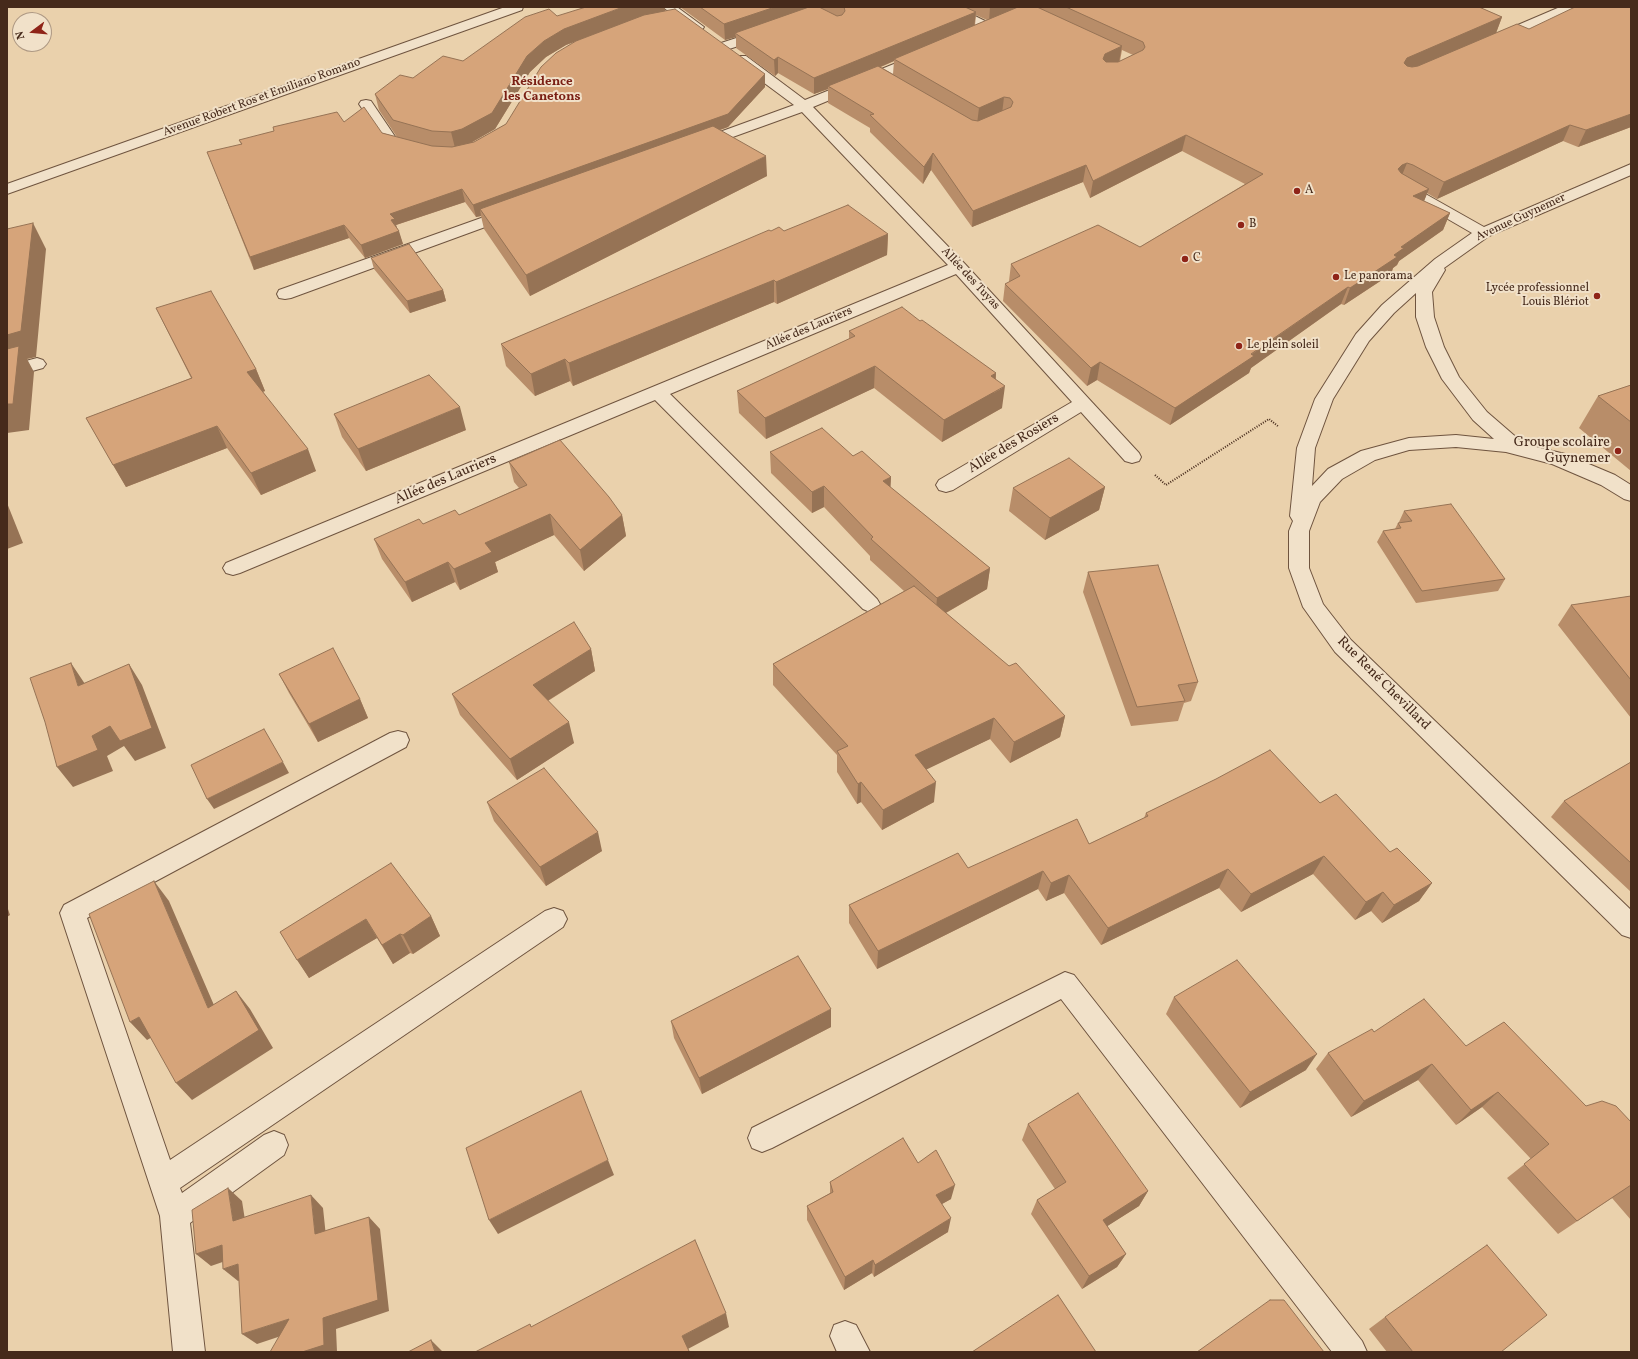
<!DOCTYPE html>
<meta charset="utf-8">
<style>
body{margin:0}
#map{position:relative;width:1638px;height:1359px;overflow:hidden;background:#ead1ac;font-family:Vollkorn,serif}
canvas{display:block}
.frame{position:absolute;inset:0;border:8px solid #462a1b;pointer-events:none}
.north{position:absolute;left:12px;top:12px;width:40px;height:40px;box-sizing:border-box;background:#f1e1c9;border:1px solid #ad9883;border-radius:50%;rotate:254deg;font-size:11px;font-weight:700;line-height:16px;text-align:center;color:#462a1b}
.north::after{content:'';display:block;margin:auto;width:14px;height:18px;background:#8f2418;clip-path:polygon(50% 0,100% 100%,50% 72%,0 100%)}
</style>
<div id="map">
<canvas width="1638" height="1359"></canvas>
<div class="frame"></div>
<div class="north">N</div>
</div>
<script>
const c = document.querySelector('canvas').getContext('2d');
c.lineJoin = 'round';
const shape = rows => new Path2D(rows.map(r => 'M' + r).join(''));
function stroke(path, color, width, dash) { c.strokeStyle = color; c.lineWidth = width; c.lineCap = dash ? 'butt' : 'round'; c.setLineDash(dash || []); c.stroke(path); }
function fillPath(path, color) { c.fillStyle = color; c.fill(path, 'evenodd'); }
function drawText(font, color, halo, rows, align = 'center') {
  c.font = font + ' Vollkorn,serif'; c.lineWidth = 4; c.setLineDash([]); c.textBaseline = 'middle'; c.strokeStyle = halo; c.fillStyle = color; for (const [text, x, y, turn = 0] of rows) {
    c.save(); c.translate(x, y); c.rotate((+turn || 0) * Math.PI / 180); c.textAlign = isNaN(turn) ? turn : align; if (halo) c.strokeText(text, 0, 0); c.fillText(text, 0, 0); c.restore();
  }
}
const path = shape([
 [1155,475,1166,485,1269,419,1279,427]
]);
const minor = shape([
 [505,7,523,7,522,10,7,194,7,184,505,7],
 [663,7,677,7,704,27,702,30,692,30,663,7],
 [941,7,957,7,993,25,995,28,993,31,988,32,983,31,942,10,941,7],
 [1560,7,1577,7,1576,10,1502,42,1497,43,1492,42,1490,39,1492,36,1560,7],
 [764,29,769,30,771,33,769,36,723,51,718,50,716,47,718,44,764,29],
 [921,53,926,54,928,57,926,60,813,107,965,264,1089,399,1139,453,1141,457,1139,461,1132,463,1125,461,1081,412,953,490,946,492,939,490,936,485,939,480,1072,402,956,274,670,394,877,599,880,604,877,609,870,612,863,609,655,400,240,573,233,575,226,573,223,568,226,563,948,265,802,112,705,147,700,148,695,147,693,144,695,141,794,105,736,62,734,59,736,56,746,56,805,100,921,53],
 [366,100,371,101,396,138,416,144,418,147,416,150,411,151,386,144,359,104,361,101,366,100],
 [1631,164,1631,175,1489,236,1444,268,1445,270,1432,292,1434,317,1444,347,1459,377,1487,412,1524,444,1565,454,1615,475,1631,485,1631,501,1624,499,1601,485,1552,464,1506,452,1456,447,1409,450,1375,460,1342,479,1320,502,1309,531,1309,568,1323,604,1351,640,1631,910,1631,938,1622,935,1335,652,1303,607,1289,568,1289,531,1293,521,1290,516,1297,448,1315,399,1356,334,1382,305,1435,259,1472,233,1396,189,1393,186,1396,183,1401,181,1406,183,1484,227,1631,164],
 [1416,293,1416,317,1426,347,1442,379,1473,420,1494,439,1456,435,1409,438,1361,451,1328,469,1312,486,1315,448,1333,399,1369,341,1394,313,1416,293],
 [512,207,518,209,520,212,518,215,291,298,285,299,279,298,277,294,279,290,512,207],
 [37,358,43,360,46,364,43,368,7,378,7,366,37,358],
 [398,731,406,733,409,740,406,747,87,918,170,1160,545,911,554,908,563,911,567,919,563,927,180,1188,182,1193,264,1135,274,1131,284,1135,288,1145,284,1155,190,1223,205,1352,173,1352,160,1216,60,913,64,905,390,733,398,731],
 [1065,972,1074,975,1362,1341,1367,1352,1332,1352,1061,999,772,1148,762,1152,752,1148,748,1138,752,1128,1065,972],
 [845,1321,856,1325,870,1352,837,1352,830,1336,834,1325,845,1321]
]);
const wall = shape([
 [665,7,665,11,765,87,728,127,720,130,767,176,530,296,484,229,481,216,476,217,465,202,396,225,403,244,365,258,349,238,254,270,212,164,241,144,239,140,344,122,397,137,379,110,375,94,413,78,463,61,557,16],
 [637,18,506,124,474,142,471,143,495,129,530,72,546,57,566,45],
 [680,7,1037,7,1040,9,1041,7,1479,7,1502,17,1496,33,1529,29,1631,7,1631,127,1578,147,1563,141,1437,199,1427,193,1424,201,1450,213,1443,230,1399,261,1397,265,1393,268,1391,274,1344,305,1341,304,1251,368,1249,373,1170,425,1097,380,1087,386,1003,301,1005,284,1010,282,1009,281,1011,264,1140,247,1245,184,1182,151,1090,198,1083,182,972,227,931,170,923,184,870,132,870,128,828,103,828,89,814,94,778,73,775,76,736,48,736,37,725,40],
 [976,15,987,20,975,25],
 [1122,50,1133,55,1120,61],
 [894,61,893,74,881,67],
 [771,231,888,234,887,255,777,304,774,302,573,386,570,381,535,396,506,366,501,344],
 [371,258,443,290,446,301,410,313,374,269],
 [156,308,256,369,265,391,263,392,316,471,261,495,227,448,126,487,86,418,191,378],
 [920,321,996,373,996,379,1002,408,942,442,874,388,766,439,739,413,737,391,849,339,849,331],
 [1631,385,1631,471,1579,428,1598,396],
 [334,414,466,430,366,471,342,437],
 [770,452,853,456,891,477,890,487,990,568,987,589,946,613,1065,716,1060,737,1010,763,990,739,926,769,934,802,882,830,861,802,857,804,837,772,837,755,773,685,773,664,904,591,870,560,870,556,824,507,812,513,771,473],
 [509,462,622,515,626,536,584,571,554,535,495,562,498,572,460,590,455,582,412,602,382,559,374,539,423,524,459,515,519,488,514,482],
 [1105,487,1099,510,1045,540,1009,511,1013,488],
 [1404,511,1505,579,1498,591,1416,603,1377,542,1383,531,1395,529,1398,523,1399,523,1399,522],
 [1088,572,1198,682,1191,701,1184,703,1178,721,1131,726,1083,592],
 [1631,596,1631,718,1558,625,1571,605],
 [591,649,595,671,548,701,574,743,517,780,460,715,452,694],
 [279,674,360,699,368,718,318,742,289,693],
 [1631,762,1631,892,1551,817,1564,801],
 [487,802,602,851,546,886,494,821],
 [1320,803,1432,883,1419,901,1382,923,1371,911,1355,920,1313,874,1241,912,1219,888,1101,945,1064,893,1046,901,1038,889,877,969,849,923,849,905,968,868,1089,844,1144,818,1146,813],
 [431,916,440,936,413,954,410,953,393,964,377,938,309,978,280,932],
 [1174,997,1306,1070,1240,1108,1166,1014],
 [671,1021,831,1027,702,1094,674,1038],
 [1374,1032,1466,1046,1586,1106,1631,1122,1631,1220,1612,1198,1558,1234,1507,1178,1531,1159,1482,1107,1456,1125,1418,1080,1351,1117,1316,1069,1328,1053],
 [1028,1124,1148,1191,1139,1206,1107,1226,1126,1254,1117,1267,1082,1289,1031,1214,1037,1200,1055,1189,1022,1140],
 [918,1163,951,1199,942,1204,948,1232,874,1277,872,1273,844,1290,807,1220,807,1206,830,1193,830,1182],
 [1385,1317,1501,1352,1387,1352,1369,1329]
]);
const shadedWall = shape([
 [623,7,665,7,665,12,635,19,566,45,546,57,530,72,495,129,465,146,455,148,451,132,527,56,544,41,564,29],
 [775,7,816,7,735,33,736,37,725,40,724,24],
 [990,7,1023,7,989,21],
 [976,12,974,28,894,59,894,61,830,88,828,86,828,89,814,94,814,78],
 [1502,17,1496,33,1401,74,1404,63,1407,58],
 [1122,46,1119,62,1103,70,1103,59,1105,54],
 [778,57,778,73,775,76,774,60],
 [765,74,765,87,728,127,484,215,480,209,481,216,476,217,473,205],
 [1004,97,1002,114,977,124,979,108],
 [1631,114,1631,127,1578,147,1586,130],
 [1570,125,1563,141,1437,199,1444,182],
 [1186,135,1182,151,1090,198,1093,181],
 [933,153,931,170,923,184,924,167],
 [766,156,767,176,530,296,526,275],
 [1407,163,1400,180,1398,169,1402,165],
 [1086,165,1083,182,972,227,973,211],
 [462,189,465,202,396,225,398,231,399,231,403,244,365,258,361,245,390,214],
 [1429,189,1422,206,1413,196],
 [1450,213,1443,230,1399,261,1397,265,1393,268,1391,274,1344,305,1350,288,1394,255,1401,247],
 [33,223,46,249,36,357,27,359,34,372,29,430,7,433,7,335],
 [344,225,349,238,254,270,250,257],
 [888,234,887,255,777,304,776,282],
 [774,280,774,302,573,386,569,363],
 [1348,287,1341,304,1251,368,1249,373,1170,425,1175,408],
 [443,290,446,301,410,313,407,301],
 [565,359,570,381,535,396,531,374],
 [1100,362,1097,380,1087,386,1091,368],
 [875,366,874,388,766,439,765,418],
 [256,369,265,391,256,394,247,372],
 [996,373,994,393,1005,386,1002,408,942,442,944,420,991,376],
 [460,407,466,430,366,471,358,449],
 [217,426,227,448,126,487,113,465],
 [308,449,316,471,261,495,251,473],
 [891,477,890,498,883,481],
 [824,486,824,507,812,513,812,492],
 [1105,487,1099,510,1045,540,1050,518],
 [7,503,23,543,7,549],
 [550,514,554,535,495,562,498,572,460,590,454,569,485,543],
 [622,515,626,536,584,571,580,550],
 [448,562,455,582,412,602,405,582],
 [990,568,987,589,935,619,937,598],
 [591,649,595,671,539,706,533,685],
 [71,663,85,684,78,686],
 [129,664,142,685,166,748,135,761,124,746,107,756,113,771,73,787,57,767],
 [360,699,368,718,318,742,309,724],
 [1065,716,1060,737,1010,763,1014,742],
 [994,718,990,739,913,776,915,755],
 [569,722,574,743,517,780,510,759],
 [283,762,289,773,214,809,207,799],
 [861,782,861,802,857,804,858,784],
 [936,782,934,802,882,830,883,810],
 [598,832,602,851,546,886,540,867],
 [1324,856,1313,874,1241,912,1251,894],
 [1228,869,1219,888,1101,945,1108,928],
 [1043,871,1038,889,877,969,878,951],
 [1069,875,1064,893,1046,901,1051,883],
 [154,881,169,901,223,1026,208,1008],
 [1432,883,1419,901,1382,923,1394,905],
 [1383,892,1371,911,1355,920,1366,902],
 [7,906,10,915,7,917],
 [431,916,440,936,413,954,403,935],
 [366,919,377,938,309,978,297,960],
 [400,934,410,953,393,964,382,945],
 [236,991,250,1009,273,1048,192,1100,176,1083],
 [831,1009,831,1027,702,1094,699,1078],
 [139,1017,156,1035,147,1040,130,1022],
 [1317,1054,1306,1070,1240,1108,1250,1092],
 [1432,1064,1418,1080,1351,1117,1364,1101],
 [1498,1092,1482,1107,1456,1125,1471,1110],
 [608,1160,614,1175,498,1234,489,1220],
 [955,1185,951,1199,933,1209,936,1195],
 [228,1188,242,1201,247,1233,233,1221],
 [1148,1191,1139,1206,1095,1234,1103,1220],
 [311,1195,323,1208,327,1246,315,1234],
 [369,1217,380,1229,389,1311,336,1329,337,1352,302,1352,323,1318],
 [951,1218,948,1232,874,1277,875,1265],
 [222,1245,237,1257,211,1266,196,1254],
 [1126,1254,1117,1267,1082,1289,1089,1276],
 [873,1260,872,1273,844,1290,845,1277],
 [238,1264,253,1276,238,1281,223,1269],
 [726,1313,729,1327,686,1350,682,1336],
 [289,1319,302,1329,257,1344,242,1334],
 [431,1340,443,1352,435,1352]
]);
const building = shape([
 [586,7,623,7,564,29,544,41,527,56,492,113,462,129,451,132,432,131,393,120,375,94,400,75,413,78,443,56,463,61,525,17,549,9,557,16,586,7],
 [700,7,775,7,724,24,700,7],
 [809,7,819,7,837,16,842,15,845,11,844,7,965,7,976,12,814,78,778,57,774,60,735,33,809,7],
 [1018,7,1037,7,1122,46,1105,54,1103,59,1106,62,1118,62,1143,50,1145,47,1143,42,1066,7,1479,7,1502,17,1407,58,1404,63,1407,66,1412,67,1418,66,1517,24,1529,29,1575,7,1631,7,1631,114,1586,130,1570,125,1444,182,1413,165,1407,163,1402,165,1398,169,1401,173,1429,189,1413,196,1450,213,1401,247,1404,248,1394,255,1397,257,1350,288,1348,287,1251,354,1254,356,1175,408,1100,362,1091,368,1005,284,1020,276,1011,264,1098,225,1140,247,1263,174,1186,135,1093,181,1086,165,973,211,933,153,924,167,870,115,874,114,828,86,878,66,972,120,978,121,1011,107,1013,102,1010,98,1004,97,979,108,894,59,1018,7],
 [675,9,765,74,728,114,473,205,462,189,390,214,395,219,391,220,399,231,361,245,344,225,250,257,207,152,242,144,239,140,274,131,273,127,337,112,344,122,364,107,382,133,432,146,452,147,474,142,506,124,541,67,556,53,576,41,644,15,675,9],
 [713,126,766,156,526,275,480,209,713,126],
 [848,205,888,234,776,282,774,280,569,363,565,359,531,374,501,344,769,230,771,231,779,227,784,231,848,205],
 [33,223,21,331,7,335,7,229,33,223],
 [409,244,443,290,407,301,371,258,409,244],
 [211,291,256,369,247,372,308,449,251,473,217,426,113,465,86,418,192,378,156,308,211,291],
 [902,307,920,321,922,320,996,373,991,376,1005,386,944,420,875,366,765,418,737,391,855,336,849,331,902,307],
 [19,346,13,404,7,404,7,349,19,346],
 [429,375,460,407,358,449,334,414,429,375],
 [1631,385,1631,422,1598,396,1631,385],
 [822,428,853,456,862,451,891,477,883,481,990,568,937,598,871,539,873,537,824,486,812,492,770,452,822,428],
 [560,440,609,497,622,515,580,550,550,514,485,543,492,552,454,569,448,562,405,582,374,539,419,519,423,524,455,510,459,515,527,485,509,462,560,440],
 [1069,458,1105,487,1050,518,1013,488,1069,458],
 [1451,504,1505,579,1422,591,1383,531,1401,528,1398,523,1412,521,1404,511,1451,504],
 [1158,565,1198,682,1178,685,1185,701,1137,707,1088,572,1158,565],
 [914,586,1009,666,1016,663,1065,716,1014,742,994,718,915,755,936,782,883,810,861,782,858,784,837,751,848,746,773,664,914,586],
 [1631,596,1631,680,1571,605,1631,596],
 [574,622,591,649,533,685,569,722,510,759,452,694,574,622],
 [333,648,360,699,309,724,279,674,333,648],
 [71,663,78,686,129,664,152,728,120,741,110,726,92,736,98,750,57,767,45,722,30,678,71,663],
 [264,729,283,762,207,799,191,765,264,729],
 [1270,750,1320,803,1336,794,1390,852,1397,848,1432,883,1394,905,1383,892,1366,902,1324,856,1251,894,1228,869,1108,928,1069,875,1051,883,1043,871,878,951,849,905,958,853,968,868,1077,819,1089,844,1148,816,1146,813,1216,779,1270,750],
 [1631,762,1631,863,1564,801,1631,762],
 [544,768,598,832,540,867,487,802,544,768],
 [391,863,431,916,403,935,400,934,382,945,366,919,297,960,280,932,391,863],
 [154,881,208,1008,236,991,259,1030,176,1083,139,1017,130,1022,89,914,154,881],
 [798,956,831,1009,699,1078,671,1021,798,956],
 [1237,960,1317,1054,1250,1092,1174,997,1237,960],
 [1424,999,1466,1046,1504,1022,1586,1106,1602,1101,1616,1106,1631,1122,1631,1185,1577,1221,1524,1164,1549,1144,1498,1092,1471,1110,1432,1064,1364,1101,1328,1053,1372,1029,1374,1032,1424,999],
 [581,1091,608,1160,489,1220,466,1148,581,1091],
 [1078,1093,1148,1191,1103,1220,1126,1254,1089,1276,1037,1200,1066,1182,1028,1124,1078,1093],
 [903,1138,918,1163,936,1150,955,1185,936,1195,951,1218,875,1265,873,1260,845,1277,807,1206,833,1192,830,1182,903,1138],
 [228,1188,233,1221,311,1195,315,1234,369,1217,378,1300,323,1318,324,1345,302,1352,270,1352,289,1319,242,1334,238,1264,223,1269,222,1245,196,1254,192,1210,228,1188],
 [695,1240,726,1313,682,1336,689,1351,687,1352,475,1352,530,1324,531,1327,695,1240],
 [1487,1245,1547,1315,1501,1352,1413,1352,1385,1317,1487,1245],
 [1058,1295,1096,1352,972,1352,1058,1295],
 [1270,1300,1284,1300,1324,1352,1197,1352,1270,1300],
 [431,1340,435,1352,408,1352,431,1340]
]);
const markers = [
 [1297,191,4,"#8f2418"],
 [1241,225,4,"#8f2418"],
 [1185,259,4,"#8f2418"],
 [1336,277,4,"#8f2418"],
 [1597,296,4,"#8f2418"],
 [1239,346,4,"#8f2418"],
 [1618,451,4,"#8f2418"]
];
const farStreetnames = [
 ["Avenue Robert Ros et Emiliano Romano",262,98,-20],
 ["Avenue Guynemer",1521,218,-25],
 ["Allée des Tuyas",970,279,47],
 ["Allée des Lauriers",809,329,-23]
];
const farPoinames = [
 ["A",1305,191],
 ["B",1249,225],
 ["C",1193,259],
 ["Le panorama",1344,277],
 ["Lycée professionnel",1589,289,"right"],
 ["Louis Blériot",1589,303,"right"],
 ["Le plein soleil",1247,346]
];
const farNeighbourhoodnames = [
 ["Résidence",542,83],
 ["les Canetons",542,98]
];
const poiNames = [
 ["Groupe scolaire",1610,443],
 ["Guynemer",1610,459]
];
const streetNames = [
 ["Allée des Rosiers",1014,444,-31],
 ["Allée des Lauriers",446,480,-23],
 ["Rue René Chevillard",1383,684,45]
];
stroke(minor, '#6f543f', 2);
stroke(path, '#462a1b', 2, [1, 1.5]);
fillPath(minor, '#f1e1c9');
fillPath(wall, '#b88d69');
fillPath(shadedWall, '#967355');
fillPath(building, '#d6a47a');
stroke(building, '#967355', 1);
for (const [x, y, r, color] of markers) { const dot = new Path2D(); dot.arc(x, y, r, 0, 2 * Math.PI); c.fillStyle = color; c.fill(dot); stroke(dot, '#f1e1c9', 1.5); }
drawText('12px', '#462a1b', '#f1e1c9', farStreetnames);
drawText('12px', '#462a1b', '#f1e1c9', farPoinames, 'left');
drawText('bold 13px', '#7a1f14', '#f1e1c9', farNeighbourhoodnames);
drawText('14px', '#462a1b', '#f1e1c9', poiNames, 'right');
drawText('14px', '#462a1b', '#f1e1c9', streetNames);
</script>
